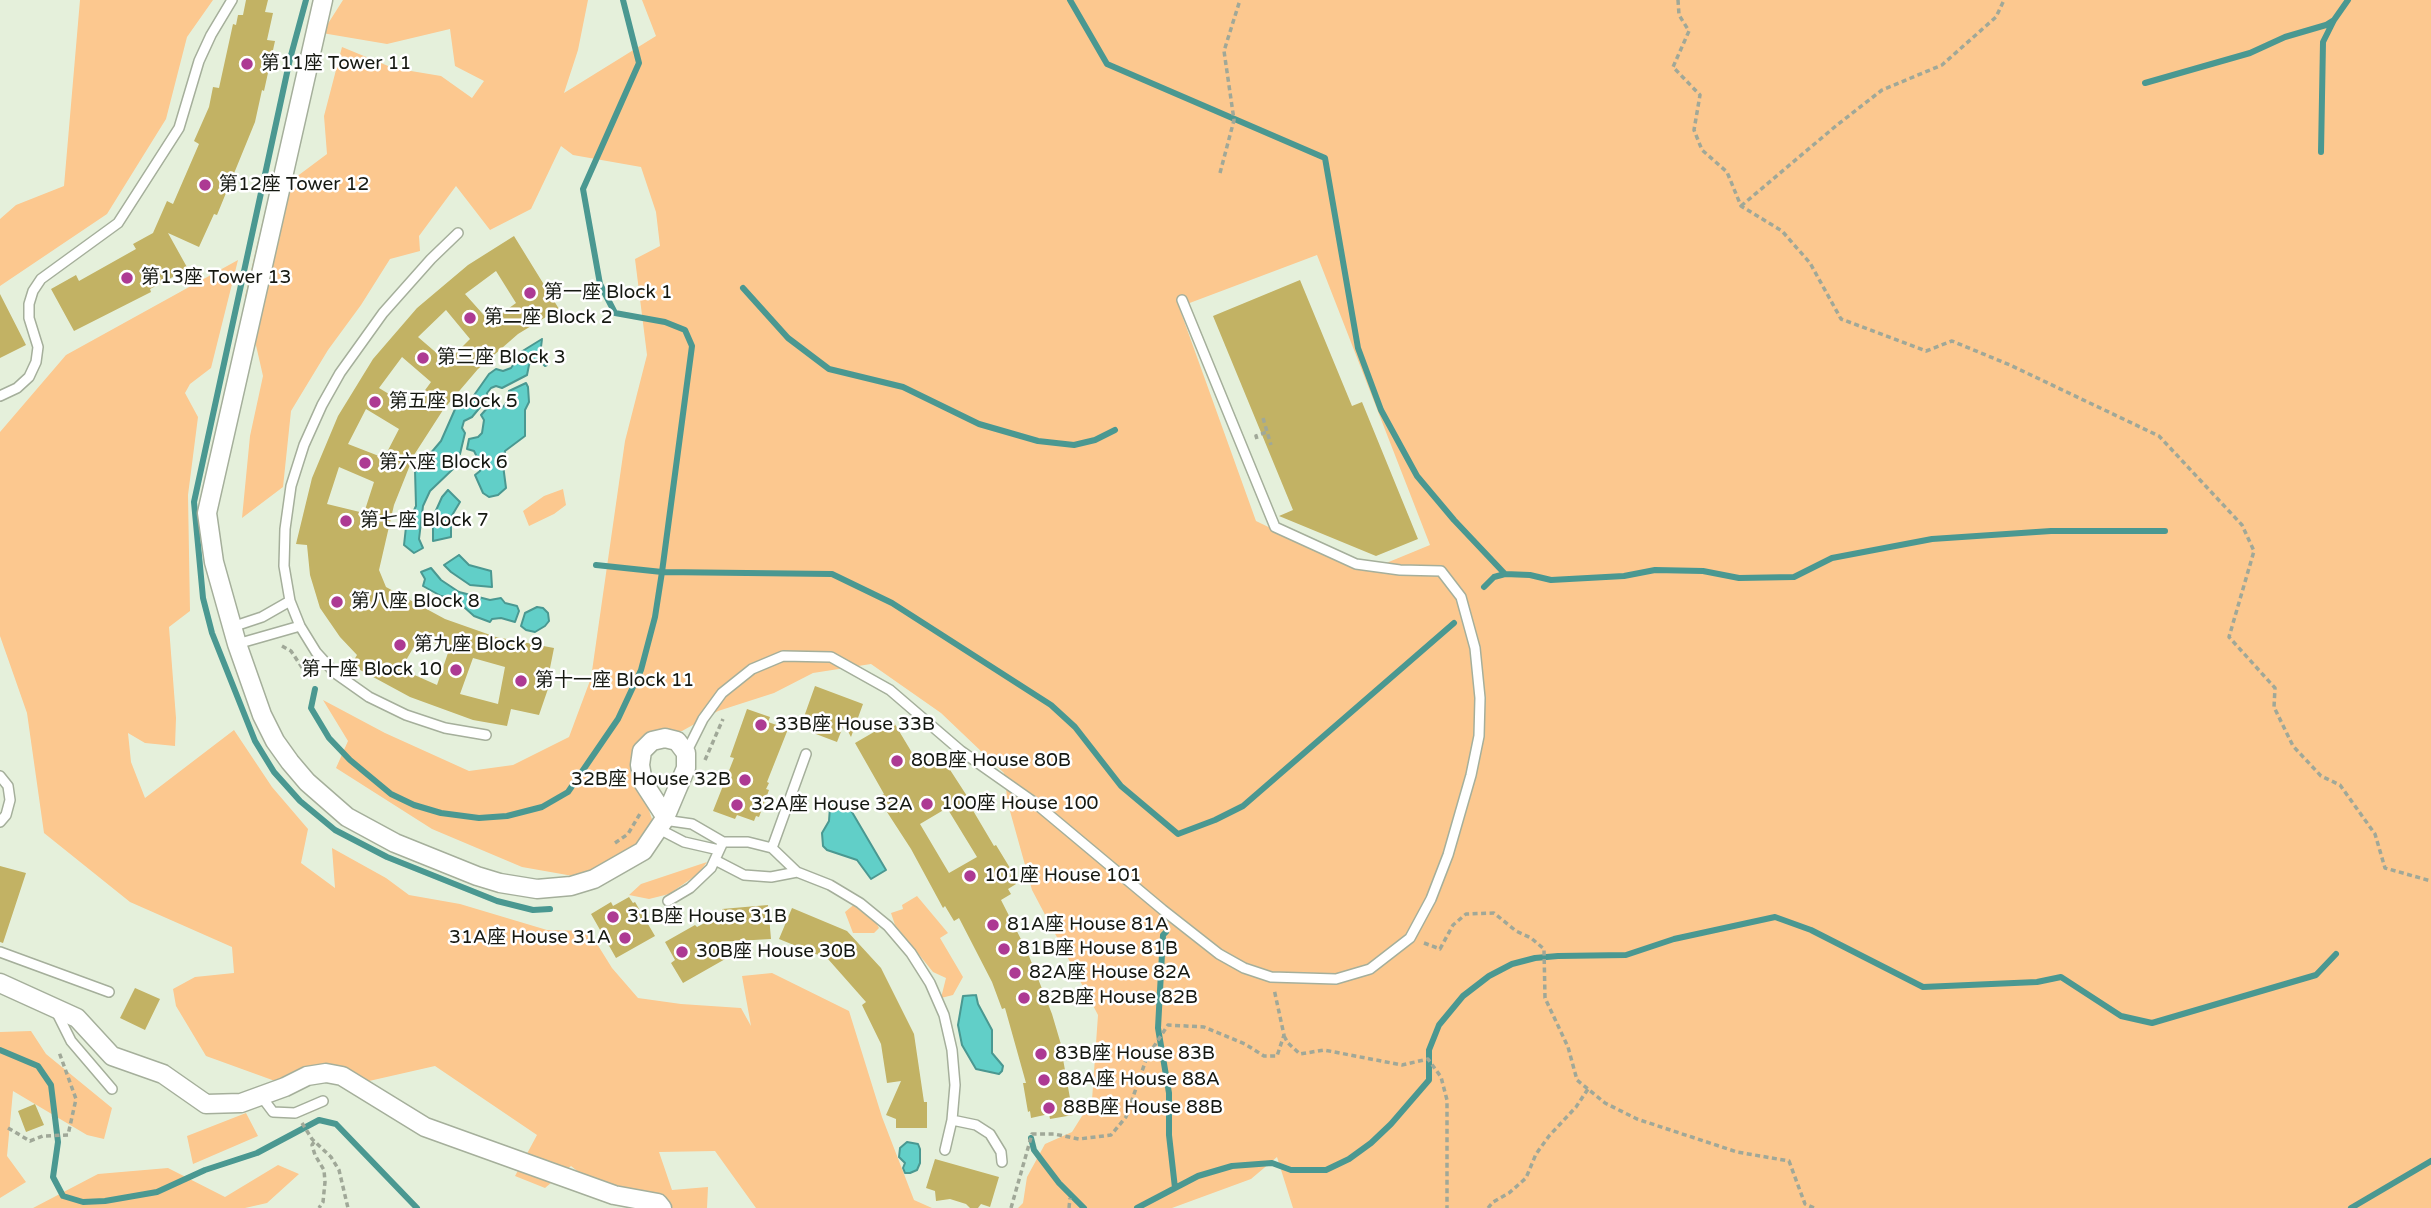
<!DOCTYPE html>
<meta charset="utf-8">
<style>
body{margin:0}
canvas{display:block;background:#e5f0db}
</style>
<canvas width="2431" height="1208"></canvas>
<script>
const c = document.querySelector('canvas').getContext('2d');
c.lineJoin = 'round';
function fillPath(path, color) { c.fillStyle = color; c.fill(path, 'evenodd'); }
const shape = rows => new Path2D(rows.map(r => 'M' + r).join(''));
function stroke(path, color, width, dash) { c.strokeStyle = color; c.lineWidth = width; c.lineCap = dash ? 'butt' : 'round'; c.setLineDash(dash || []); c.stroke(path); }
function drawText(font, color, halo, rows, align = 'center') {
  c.font = font + ' "Varela Round","Noto Sans TC",sans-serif'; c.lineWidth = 5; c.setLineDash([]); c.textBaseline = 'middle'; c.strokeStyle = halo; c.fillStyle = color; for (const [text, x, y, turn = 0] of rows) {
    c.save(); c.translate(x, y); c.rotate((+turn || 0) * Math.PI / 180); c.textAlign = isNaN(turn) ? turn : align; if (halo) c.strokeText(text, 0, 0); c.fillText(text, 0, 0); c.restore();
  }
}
const green = shape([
 [80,0,213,0,187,37,166,119,107,214,0,286,0,219,16,205,64,186],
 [343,0,588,0,578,50,564,93,656,36,642,0,2431,0,2431,1208,1293,1208,1277,1157,1251,1179,1172,1208,1018,1208,1023,1203,1027,1177,1045,1144,1072,1132,1092,1100,1098,1015,1032,890,1008,804,1004,773,941,713,871,664,813,673,774,693,718,711,682,731,651,732,637,776,653,822,632,849,593,870,573,876,522,867,432,829,336,768,348,741,323,700,385,733,469,771,513,765,569,737,591,678,625,441,647,355,635,259,660,246,656,212,641,167,573,155,561,146,531,209,490,230,456,186,419,236,420,251,390,259,361,305,328,350,291,411,283,487,242,518,250,436,263,376,245,297,268,198,327,154,324,116,342,47,393,68,441,76,472,98,484,81,455,66,450,29,387,44,322,33],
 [1317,255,1430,545,1379,566,1289,537,1256,521,1179,307],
 [238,260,211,368,190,384,185,393,198,417,188,495,190,611,169,627,176,718,175,746,145,743,128,733,131,762,145,798,234,730,272,787,308,829,301,863,335,888,332,848,386,878,409,895,460,904,547,930,589,931,612,968,638,998,681,1004,741,1008,751,1026,742,976,772,973,849,1011,882,1117,914,1200,932,1208,756,1208,715,1151,659,1152,672,1190,708,1187,707,1208,631,1208,618,1203,571,1166,545,1188,515,1176,537,1135,435,1066,369,1081,275,1081,206,1056,176,1006,173,989,195,977,234,973,232,947,130,902,44,833,27,713,0,636,0,432,66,355],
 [563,489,566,505,554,514,529,526,523,511,544,496],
 [707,862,698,874,669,894,649,899,629,895,641,884],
 [917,896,948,933,940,938,963,977,953,995,941,998,946,978,933,972,895,925,891,913,903,909,902,905],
 [857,902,868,908,879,928,874,933,853,933,845,912],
 [31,1031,46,1054,112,1108,104,1139,87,1135,13,1091,7,1156,26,1182,0,1198,0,1032],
 [246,1113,258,1136,193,1164,187,1136],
 [278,1165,299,1174,267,1203,245,1208,33,1208,98,1174,168,1168,225,1197]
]);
const water = shape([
 [542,339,541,347,547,365,545,366,539,360,532,361,529,365,527,375,502,388,496,386,491,388,487,393,487,399,472,417,464,421,462,428,465,433,460,454,456,456,453,462,453,469,430,491,423,506,419,539,423,548,414,553,404,545,406,527,416,506,415,470,422,470,430,462,430,454,441,441,456,407,470,401,489,374,496,369,503,371,511,368,516,361,516,355,542,339],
 [526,383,528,387,529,402,525,410,525,436,505,451,503,465,506,488,498,495,489,497,483,493,475,475,480,471,480,463,474,451,467,449,469,439,478,437,482,433,484,420,481,415,489,406,503,407,507,402,509,391,526,383],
 [448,490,460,502,451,517,451,537,433,541,433,517,442,497,448,490],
 [459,555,469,565,491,571,492,587,470,585,451,572,444,565,459,555],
 [431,568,441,580,459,592,490,600,501,598,505,603,517,606,519,611,515,622,501,618,492,619,490,622,474,616,454,598,441,596,423,586,425,579,421,572,431,568],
 [537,607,543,608,548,613,549,621,545,626,535,632,526,630,521,626,525,613,537,607],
 [840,801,845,803,849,807,886,870,871,879,857,860,827,850,823,846,822,833,829,821,830,807,840,801],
 [976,995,978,1004,992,1030,992,1053,1003,1066,1002,1071,999,1074,976,1069,962,1045,958,1025,963,996,976,995],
 [907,1142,918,1144,920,1149,920,1163,917,1170,910,1173,905,1173,903,1168,905,1163,899,1157,900,1148,907,1142]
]);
const stream = shape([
 [306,0,290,59,194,502,203,598,212,633,255,741,274,772,300,801,335,830,387,857,497,901,533,910,550,909],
 [623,0,639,63,583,189,600,284,615,313,665,322,685,330,692,346,662,572,832,574,892,603,1051,705,1075,727,1121,786,1178,834,1215,820,1243,806,1454,623],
 [1070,0,1107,64,1325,158,1358,348,1381,410,1417,476,1454,520,1505,574,1530,575,1551,580,1624,576,1655,570,1703,571,1739,578,1794,577,1832,558,1932,539,2051,531,2165,531],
 [2145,83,2250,53,2285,37,2326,25,2334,20],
 [2321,152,2323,42,2334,20,2348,0],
 [743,288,788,338,829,369,903,387,979,424,1038,441,1074,445,1095,440,1115,430],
 [1484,587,1494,577,1505,574],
 [315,689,311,708,329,738,350,760,391,794,414,805,441,813,479,818,507,816,542,807,568,792,618,719,641,670,655,617,662,572,596,565],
 [1166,932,1163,935,1158,1028,1169,1093,1169,1135,1175,1188],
 [0,1050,38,1066,51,1085,58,1142,53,1177,63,1196,83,1202,105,1201,157,1192,205,1170,257,1153,319,1120,336,1124,417,1208],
 [1031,1138,1034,1150,1043,1162,1059,1183,1084,1208],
 [1137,1208,1198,1176,1232,1166,1272,1163,1291,1170,1326,1170,1349,1159,1371,1143,1391,1124,1429,1080,1429,1050,1439,1025,1463,996,1489,976,1512,964,1535,958,1558,956,1626,955,1674,939,1775,917,1811,930,1923,987,2037,982,2061,977,2121,1016,2152,1023,2316,975,2336,954],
 [2351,1208,2431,1161]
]);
const building = shape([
 [246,0,268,0,265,12,273,13,267,40,275,41,264,91,262,90,255,122,217,215,214,214,199,247,168,233,188,269,150,289,151,292,74,331,51,289,76,275,79,281,136,249,133,244,153,233,167,201,173,204,199,144,194,141,209,107,213,87,219,88,233,24,236,25,238,15,243,15],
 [514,236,559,309,518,334,478,369,443,410,414,455,394,505,379,570,386,587,445,619,496,637,554,648,547,683,550,683,539,715,511,709,507,726,473,720,410,697,351,665,357,655,340,637,320,608,310,575,307,545,296,544,312,478,338,416,373,359,417,308,468,265],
 [496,271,516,303,490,322,465,294],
 [446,310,470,339,447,362,418,337],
 [402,357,431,382,412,408,379,388],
 [366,409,399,429,384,458,348,444],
 [339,467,374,482,364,513,327,504],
 [420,636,449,650,437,685,401,669],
 [473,658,505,667,498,704,460,694],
 [1300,280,1352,406,1362,402,1418,539,1376,556,1279,516,1293,510,1213,316],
 [0,294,26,345,0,358],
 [815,686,863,704,851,737,844,724,837,742,800,728],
 [747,709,770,717,768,722,788,729,767,782,769,783,766,789,769,790,759,817,756,816,754,821,737,815,735,819,713,811,734,758,730,757],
 [893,721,920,766,931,760,934,764,943,759,967,796,965,797,994,846,996,845,1010,868,1008,870,1016,884,1008,889,1011,894,1001,900,1027,951,1052,1014,1065,1058,1063,1059,1073,1115,1050,1119,1049,1114,1031,1118,1030,1111,1028,1112,1023,1083,1026,1083,1005,1008,1002,1009,992,982,959,918,954,921,945,906,943,908,911,849,887,812,888,811,880,796,884,794,855,743],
 [947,808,977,857,949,873,920,824],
 [0,866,26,873,3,943,0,942],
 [629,897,633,903,635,902,655,936,616,958,591,914,611,902,613,906],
 [768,905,771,939,718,942,727,958,683,983,671,963,675,960,665,942,695,925,697,927,722,914,722,909],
 [792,908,847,931,881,968,914,1034,924,1102,927,1102,927,1128,896,1128,896,1119,886,1115,901,1081,887,1083,881,1044,862,1005,866,1002,828,959,779,939],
 [135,988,160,999,145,1030,120,1018],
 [35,1104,44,1125,26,1132,18,1111],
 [935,1159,999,1177,990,1207,981,1204,978,1208,970,1208,966,1204,950,1199,936,1201,935,1191,926,1188]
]);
const path = shape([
 [1678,0,1679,15,1689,31,1673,67,1700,95,1694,130,1702,150,1727,172,1741,206,1782,231,1810,263,1841,319,1926,351,1952,341,2010,365,2159,436,2242,525,2254,551,2229,637,2275,688,2274,707,2293,746,2321,776,2340,785,2375,834,2385,868,2431,881],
 [1220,173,1234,120,1224,51,1240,0],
 [1741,206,1837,125,1882,90,1942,65,1996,17,2004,0],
 [1263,418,1271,445],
 [1257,439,1256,436,1267,432],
 [282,646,291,651,307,675],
 [705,760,723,719],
 [615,843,628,834,641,812],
 [1424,943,1440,949,1453,925,1466,914,1494,913,1516,931,1531,938,1544,949,1545,998,1568,1047,1577,1080,1605,1103,1637,1119,1737,1152,1789,1161,1805,1204,1814,1208],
 [1284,1036,1288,1043,1300,1054,1324,1050,1402,1065,1428,1059,1441,1077,1447,1100,1447,1208],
 [302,1123,312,1139,331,1157,339,1170,348,1208],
 [8,1128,30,1141,43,1136,68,1135,76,1099,59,1052],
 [314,1142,312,1145,315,1155,324,1170,325,1182,323,1202,319,1208],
 [1011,1208,1032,1134,1054,1134,1079,1139,1111,1135,1126,1117,1147,1057,1168,1025,1204,1027,1245,1044,1264,1056,1277,1056,1284,1035,1274,989],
 [1069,1208,1070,1198],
 [1488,1208,1493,1202,1509,1193,1526,1178,1536,1154,1549,1136,1576,1107,1588,1089]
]);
const service = shape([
 [458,233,431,259,383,313,340,373,322,405,304,445,291,486,285,529,284,566,290,601,300,626,316,652,335,673,369,697,406,715,445,728,486,735],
 [0,396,17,388,29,377,36,362,38,347,29,318,29,304,33,291,41,279,118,223,179,128,199,61,211,35,232,0],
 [232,627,262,617,290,601],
 [237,644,300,626],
 [686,753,703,719,722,693,752,669,783,656,831,657,890,690,961,751,1035,803,1163,910,1219,954,1244,968,1271,977,1336,979,1370,969,1410,938,1431,899,1448,855,1471,775,1479,736,1480,698,1475,648,1461,597,1441,571,1400,570,1356,564,1275,527,1182,300],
 [0,776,8,786,10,800,6,815,0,822],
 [664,820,692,824,723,842,748,842,772,848,797,872,830,885,860,903,888,926,911,953,930,983,944,1015,952,1050,955,1085,952,1120,945,1150],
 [659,829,684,842,719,850],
 [772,848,806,754],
 [715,860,744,875,771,877,797,872],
 [668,901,690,888,711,868,723,842],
 [0,952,109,992],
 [56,1011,71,1041,112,1089],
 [261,1096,273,1112,295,1113,323,1101],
 [952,1120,976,1125,990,1134,1001,1152,1002,1162]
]);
const minor = shape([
 [323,0,207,513,214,562,237,644,262,715,275,741,290,762,307,782,347,817,395,843,477,876,500,883,537,889,571,886,594,879,643,851,664,820,686,768,686,753,677,741,665,738,652,741,642,751,640,765,643,782,665,816],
 [0,983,77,1018,112,1056,163,1074,206,1104,241,1103,285,1087,307,1076,326,1073,342,1076,425,1127,614,1195,658,1203,662,1208]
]);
const markers = [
 [247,64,7,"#ad3a93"],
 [205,185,7,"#ad3a93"],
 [127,278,7,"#ad3a93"],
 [530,293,7,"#ad3a93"],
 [470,318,7,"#ad3a93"],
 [423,358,7,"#ad3a93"],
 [375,402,7,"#ad3a93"],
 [365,463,7,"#ad3a93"],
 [346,521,7,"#ad3a93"],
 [337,602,7,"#ad3a93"],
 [400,645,7,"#ad3a93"],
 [456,670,7,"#ad3a93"],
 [521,681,7,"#ad3a93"],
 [761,725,7,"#ad3a93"],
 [897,761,7,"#ad3a93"],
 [745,780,7,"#ad3a93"],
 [927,804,7,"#ad3a93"],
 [737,805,7,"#ad3a93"],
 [970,876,7,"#ad3a93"],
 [613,917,7,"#ad3a93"],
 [993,925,7,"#ad3a93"],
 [625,938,7,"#ad3a93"],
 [1004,949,7,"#ad3a93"],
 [682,952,7,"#ad3a93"],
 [1015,973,7,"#ad3a93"],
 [1024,998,7,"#ad3a93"],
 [1041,1054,7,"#ad3a93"],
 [1044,1080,7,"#ad3a93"],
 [1049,1108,7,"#ad3a93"]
];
const poiNames = [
 ["第11座 Tower 11",261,64],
 ["第12座 Tower 12",219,185],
 ["第13座 Tower 13",141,278],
 ["第一座 Block 1",544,293],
 ["第二座 Block 2",484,318],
 ["第三座 Block 3",437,358],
 ["第五座 Block 5",389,402],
 ["第六座 Block 6",379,463],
 ["第七座 Block 7",360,521],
 ["第八座 Block 8",351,602],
 ["第九座 Block 9",414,645],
 ["第十座 Block 10",442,670,"right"],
 ["第十一座 Block 11",535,681],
 ["33B座 House 33B",775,725],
 ["80B座 House 80B",911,761],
 ["32B座 House 32B",731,780,"right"],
 ["100座 House 100",941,804],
 ["32A座 House 32A",751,805],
 ["101座 House 101",984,876],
 ["31B座 House 31B",627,917],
 ["81A座 House 81A",1007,925],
 ["31A座 House 31A",611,938,"right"],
 ["81B座 House 81B",1018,949],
 ["30B座 House 30B",696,952],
 ["82A座 House 82A",1029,973],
 ["82B座 House 82B",1038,998],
 ["83B座 House 83B",1055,1054],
 ["88A座 House 88A",1058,1080],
 ["88B座 House 88B",1063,1108]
];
fillPath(green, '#fcc88f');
fillPath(water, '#61cfc8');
stroke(water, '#4a9891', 2);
stroke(stream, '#4a9891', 6);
fillPath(building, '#c2b264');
stroke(service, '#a5af9b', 12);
stroke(minor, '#a5af9b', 21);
stroke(path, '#a0a898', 3.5, [5, 3.5]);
stroke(service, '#fff', 9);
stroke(minor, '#fff', 18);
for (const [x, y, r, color] of markers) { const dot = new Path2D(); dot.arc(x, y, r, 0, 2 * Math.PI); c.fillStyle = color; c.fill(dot); stroke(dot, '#fff', 2.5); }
drawText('19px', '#151811', '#fff', poiNames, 'left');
</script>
